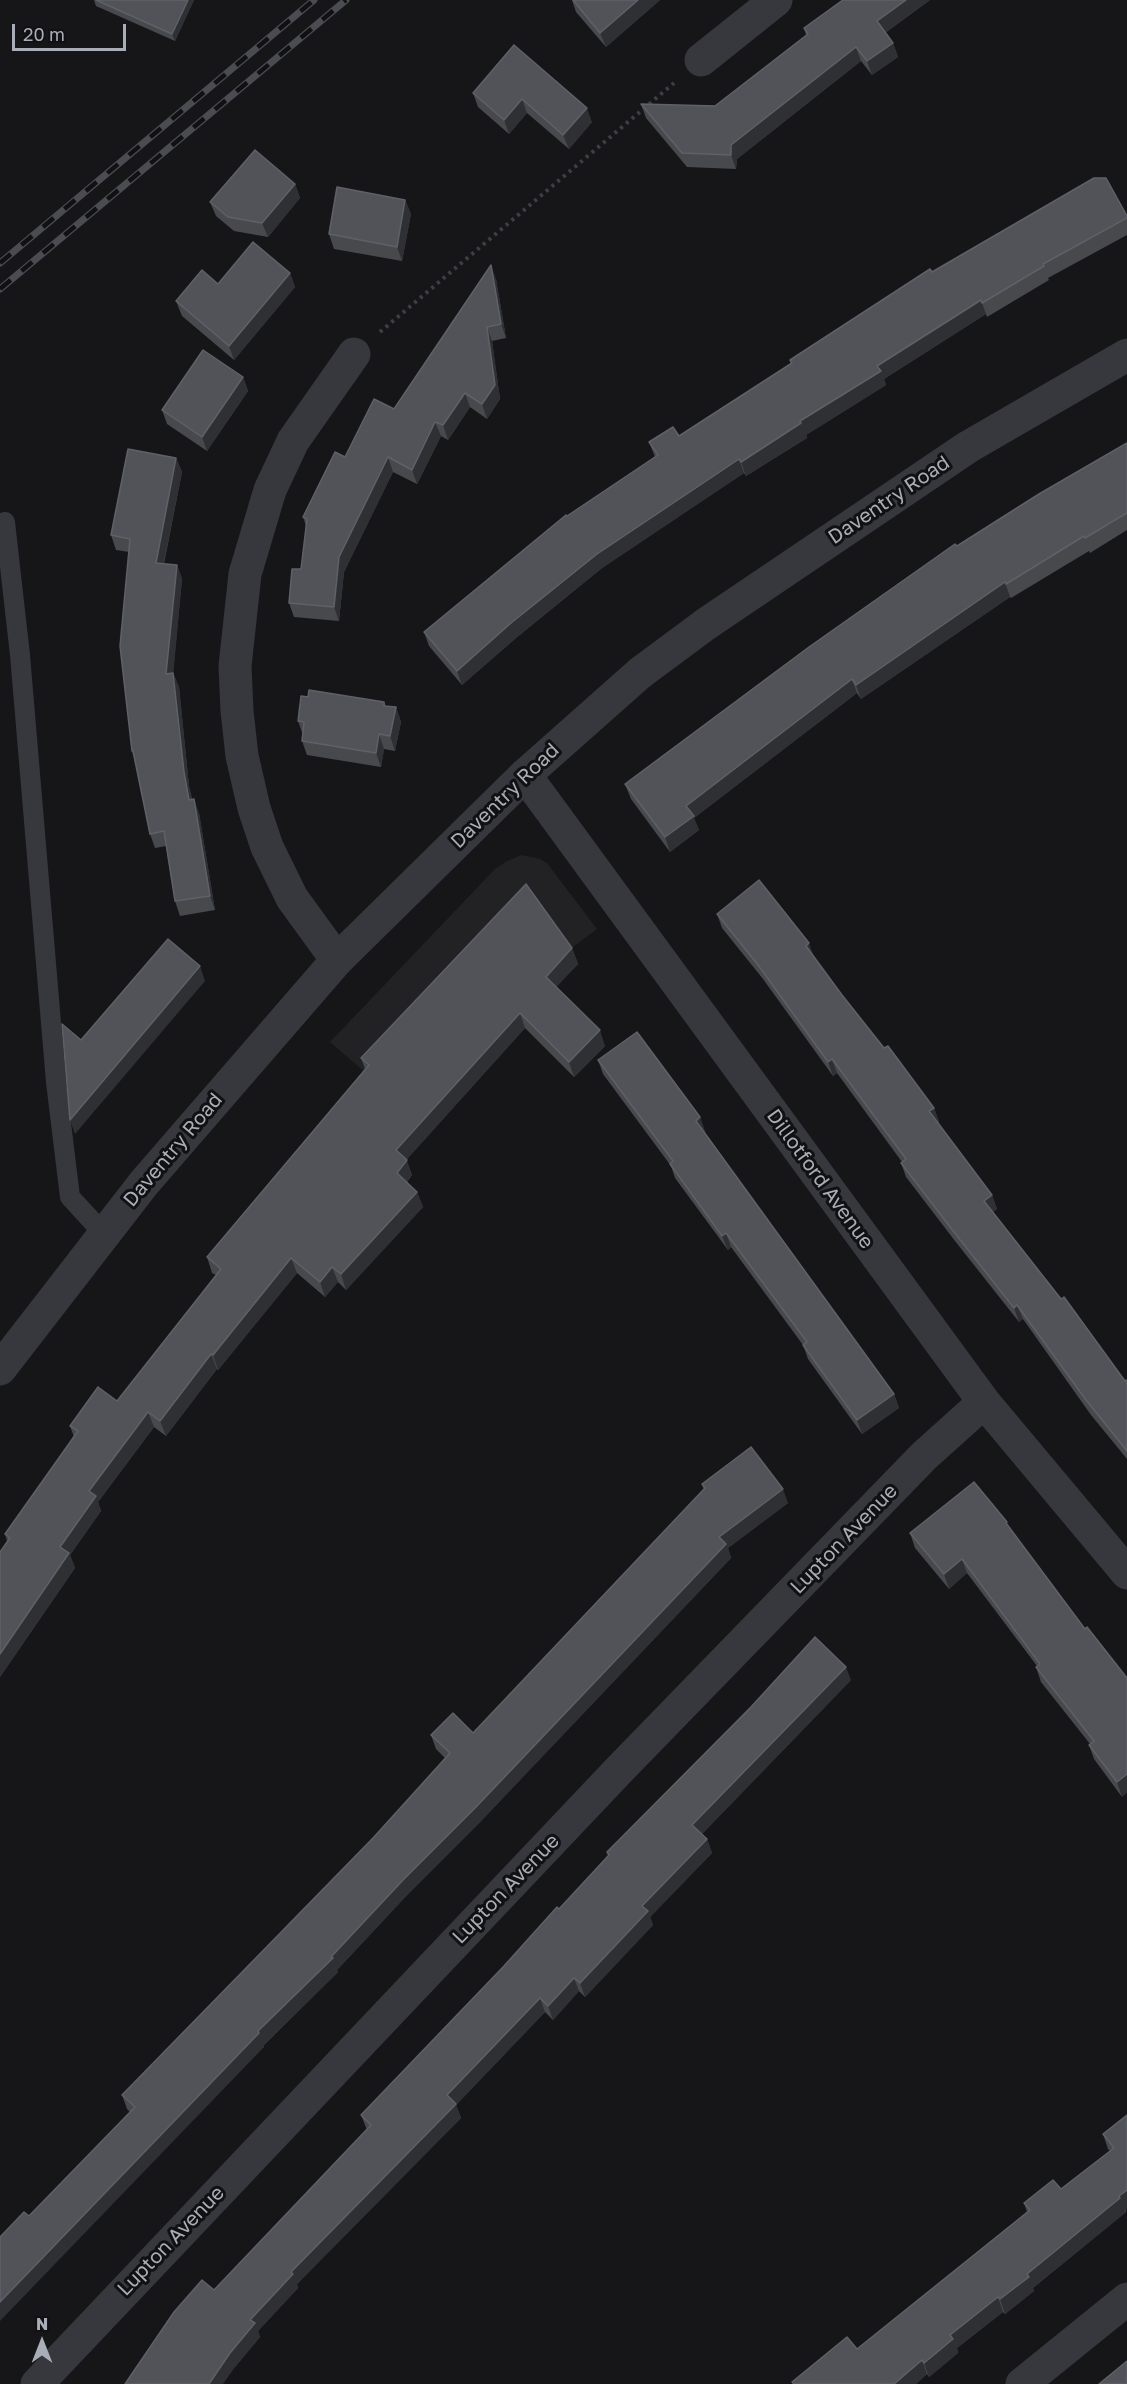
<!DOCTYPE html>
<style>
body{margin:0}
#map{position:relative;width:1127px;height:2384px;overflow:hidden;background:#161618;font-family:"Golos Text",sans-serif}
canvas{display:block}
.north{position:absolute;left:12px;top:2312px;width:60px;height:60px;-webkit-text-stroke:4px #111113;paint-order:stroke;rotate:0deg;font-size:16px;font-weight:700;line-height:24px;text-align:center;color:#a8adb8}
.north::after{content:'';display:block;margin:auto;width:21px;height:27px;background:#a8adb8;clip-path:polygon(50% 0,100% 100%,50% 72%,0 100%)}
.scale{position:absolute;left:12px;top:24px;width:114px;height:27px;box-sizing:border-box;border:3px solid #a8adb8;border-top:0;padding-left:8px;font-size:18px;line-height:21px;white-space:nowrap;color:#a8adb8;-webkit-text-stroke:4px #111113;paint-order:stroke}
</style>
<div id="map">
<canvas width="1127" height="2384"></canvas>
<div class="north">N</div>
<div class="scale">20 m</div>
</div>
<script>
const c = document.querySelector('canvas').getContext('2d');
c.lineJoin = 'round';
function fillPath(path, color) { c.fillStyle = color; c.fill(path, 'evenodd'); }
const shape = rows => new Path2D(rows.map(r => 'M' + r).join(''));
function stroke(path, color, width, dash) { c.strokeStyle = color; c.lineWidth = width; c.lineCap = dash ? 'butt' : 'round'; c.setLineDash(dash || []); c.stroke(path); }
function drawText(font, color, halo, rows, align = 'center') {
  c.font = font + ' "Golos Text",sans-serif'; c.lineWidth = 6; c.setLineDash([]); c.textBaseline = 'middle'; c.strokeStyle = halo; c.fillStyle = color; for (const [text, x, y, turn = 0] of rows) {
    c.save(); c.translate(x, y); c.rotate((+turn || 0) * Math.PI / 180); c.textAlign = isNaN(turn) ? turn : align; if (halo) c.strokeText(text, 0, 0); c.fillText(text, 0, 0); c.restore();
  }
}
const built = shape([
 [522,855,540,859,547,863,597,929,569,950,367,1074,330,1042,495,869,507,861]
]);
const path = shape([
 [380,332,674,83]
]);
const service = shape([
 [5,522,20,655,56,1082,70,1197,104,1234]
]);
const minor = shape([
 [701,60,776,0],
 [525,775,984,1402,1127,1573],
 [337,960,292,898,267,847,254,808,242,756,237,711,235,666,245,574,270,490,293,441,354,354],
 [37,2384,619,1770,924,1456,984,1402],
 [1022,2384,1127,2299]
]);
const tertiary = shape([
 [0,1369,144,1183,337,960,525,775,640,673,706,624,968,447,1127,355]
]);
const rail = shape([
 [0,263,314,0],
 [0,289,346,0]
]);
const wall = shape([
 [94,0,194,0,175,41,96,6],
 [572,0,660,0,606,47,576,12],
 [843,0,930,0,885,33,893,43,898,57,872,75,861,61,737,159,736,169,687,167,646,118,641,104,715,106,806,35,804,28],
 [514,45,592,122,569,149,527,113,509,134,478,107,473,93],
 [295,184,300,198,268,237,234,231,216,216,210,202],
 [405,200,411,214,402,261,334,249,329,234],
 [1127,216,1127,235,1048,278,1049,280,987,317,986,314,884,379,886,385,806,435,807,438,746,476,744,473,602,568,516,638,462,685,429,646,424,632,567,516,655,457,649,442,679,436,791,364,790,360,932,272],
 [290,273,295,287,234,360,182,316,176,301,218,284],
 [496,279,506,338,492,341,500,399,487,419,470,407,448,440,441,436,417,484,393,472,344,572,339,621,294,617,289,603,301,569,306,526,303,517,345,457,394,409],
 [243,377,248,391,207,451,167,424,162,410],
 [1127,443,1127,530,1090,553,1089,551,1011,598,1010,597,861,699,857,693,694,818,699,830,670,852,631,799,625,784,957,546],
 [176,458,182,472,164,564,177,565,182,579,173,673,179,687,189,786,192,799,199,813,215,910,180,916,175,901,166,846,155,848,150,834,136,762,132,751,129,552,116,550,111,535],
 [384,702,386,706,396,707,401,722,395,751,384,749,381,767,307,755,302,741,303,735,298,721],
 [717,914,814,957,842,995,884,1048,934,1108,939,1122,938,1123,992,1195,997,1209,993,1212,1125,1381,1127,1380,1127,1459,1091,1415,1023,1319,1019,1322,955,1241,906,1177,901,1163,902,1162,837,1073,833,1076,763,979,722,928],
 [572,948,578,964,556,987,605,1046,574,1077,525,1028,406,1160,412,1175,407,1182,417,1192,423,1207,346,1290,338,1282,325,1297,297,1273,218,1370,217,1369,166,1436,154,1427,98,1502,101,1511,70,1555,75,1568,0,1677,0,1552,7,1541,5,1534,74,1437,70,1426,117,1401,216,1275,212,1273,207,1257,365,1069,361,1058],
 [598,1060,700,1117,705,1132,704,1132,894,1394,899,1408,862,1434,808,1359,803,1345,731,1247,728,1250,675,1178,671,1166,603,1074],
 [702,1484,788,1503,728,1548,731,1558,481,1821,408,1894,337,1970,338,1972,264,2045,264,2047,130,2112,127,2109,122,2095,374,1837,445,1758,436,1749,431,1735,473,1733,704,1490],
 [1009,1528,1085,1629,1122,1797,1094,1759,1089,1745,1090,1744,1041,1682,1036,1667,1037,1666,967,1573,949,1589,915,1548,910,1533],
 [851,1680,702,1834,707,1839,712,1853,650,1917,653,1925,585,1997,579,1991,553,2020,545,2012,456,2105,461,2118,297,2284,298,2288,258,2331,260,2337,235,2367,214,2290,367,2130,361,2115,559,1909,608,1856,607,1852],
 [1127,2115,1126,2212,1033,2288,1034,2291,1005,2314,1003,2312,957,2348,958,2353,929,2377,927,2374,916,2384,793,2384,792,2382,857,2349,1027,2212,1024,2203,1061,2189,1110,2151,1108,2149,1103,2134]
]);
const shadedWall = shape([
 [188,0,194,0,175,41,172,34],
 [638,0,660,0,606,47,600,33],
 [906,0,930,0,882,35,877,21],
 [893,43,898,57,872,75,867,61],
 [856,47,861,61,737,159,736,169,731,155,731,145],
 [522,99,527,113,509,134,504,120],
 [587,108,592,122,569,149,563,135],
 [295,184,300,198,268,237,262,223],
 [405,200,411,214,402,261,397,247],
 [491,265,496,279,506,338,501,324],
 [290,273,295,287,234,360,229,346],
 [981,300,986,314,884,379,886,385,806,435,807,438,746,476,741,462,877,366],
 [487,327,492,341,500,399,487,419,482,404],
 [243,377,248,391,207,451,202,437],
 [465,393,470,407,448,440,443,425],
 [435,422,441,436,417,484,412,470],
 [388,457,393,472,344,572,339,621,334,607,339,557],
 [176,458,182,472,161,577,156,563],
 [739,459,744,473,602,568,516,638,462,685,457,671,511,623,597,554],
 [177,565,182,579,172,688,166,674],
 [1005,582,1010,597,861,699,856,685],
 [173,673,179,687,189,786,194,814,189,800,184,772],
 [852,679,857,693,694,818,699,830,670,852,665,837,686,806],
 [396,707,401,722,395,751,390,736],
 [379,734,384,749,381,767,376,753],
 [194,799,199,813,215,910,210,896],
 [809,943,814,957,806,946],
 [572,948,578,964,551,992,546,977],
 [200,966,205,981,75,1134,70,1120],
 [520,1013,525,1028,401,1166,396,1150],
 [600,1030,605,1046,574,1077,569,1062],
 [832,1059,837,1073,833,1076,828,1062],
 [934,1108,939,1122,934,1126,929,1111],
 [700,1117,705,1132,701,1135,696,1121],
 [407,1160,412,1175,402,1189,397,1173],
 [417,1192,423,1207,346,1290,341,1274],
 [992,1195,997,1209,989,1215,984,1201],
 [726,1233,731,1247,728,1250,722,1236],
 [291,1258,297,1273,218,1370,213,1355],
 [332,1267,338,1282,325,1297,320,1282],
 [1017,1305,1023,1319,1019,1322,1014,1308],
 [211,1354,217,1369,166,1436,160,1421],
 [894,1394,899,1408,862,1434,857,1420],
 [148,1412,154,1427,98,1502,101,1511,70,1555,75,1568,0,1677,0,1654,60,1547,89,1491],
 [783,1489,788,1503,728,1548,731,1558,481,1821,408,1894,337,1970,338,1972,264,2045,264,2047,0,2321,0,2302,258,2031,331,1957,719,1537],
 [962,1559,967,1573,949,1589,944,1574],
 [846,1667,851,1680,697,1839,692,1825],
 [1127,1774,1127,1793,1122,1797,1117,1782],
 [707,1839,712,1853,650,1917,653,1925,585,1997,580,1983,642,1906],
 [574,1978,579,1991,553,2020,548,2006],
 [540,1998,545,2012,456,2105,461,2118,297,2284,298,2288,258,2331,260,2337,235,2367,223,2384,209,2384,250,2320,291,2272,447,2095],
 [1127,2190,1127,2209,1125,2210,1126,2212,1033,2288,1034,2291,1005,2314,1000,2299,1027,2274],
 [998,2297,1003,2312,957,2348,958,2353,929,2377,924,2363,950,2335],
 [922,2360,927,2374,916,2384,894,2384]
]);
const building = shape([
 [96,0,188,0,172,34,96,0],
 [573,0,638,0,600,33,573,0],
 [843,0,906,0,877,21,893,43,867,61,856,47,731,145,731,155,682,153,641,104,715,106,808,34,804,28,843,0],
 [514,45,587,108,563,135,522,99,504,120,473,93,514,45],
 [255,150,295,184,262,223,228,217,210,202,255,150],
 [1094,178,1106,178,1127,216,1127,218,1043,264,1044,266,982,303,981,300,877,366,881,371,800,421,801,423,741,462,739,459,597,554,511,623,457,671,424,632,566,515,567,516,658,455,649,442,673,427,679,436,792,363,790,360,930,269,932,272,1094,178],
 [337,187,405,200,397,247,329,234,337,187],
 [253,242,290,273,229,346,176,301,202,270,218,284,253,242],
 [491,265,501,324,487,327,495,385,482,404,465,393,443,425,435,422,412,470,388,457,339,557,334,607,289,603,292,569,301,569,307,519,303,517,335,452,345,457,374,399,394,409,491,265],
 [203,350,243,377,202,437,162,410,203,350],
 [1127,443,1127,513,1085,538,1084,536,1006,584,1005,582,856,685,852,679,686,806,694,816,665,837,625,784,809,647,955,544,957,546,1039,494,1127,443],
 [128,449,176,458,156,563,177,565,166,674,173,673,184,772,189,800,194,799,210,896,175,901,164,831,150,834,133,751,132,751,120,646,130,539,111,535,128,449],
 [309,690,384,702,384,706,396,707,390,736,379,734,376,753,302,741,304,722,298,721,301,696,308,697,309,690],
 [759,880,809,943,806,946,842,995,884,1048,888,1046,934,1108,929,1111,992,1195,984,1201,1061,1299,1064,1297,1125,1381,1127,1380,1127,1451,1086,1400,1017,1305,1014,1308,950,1227,901,1163,906,1159,832,1059,828,1062,758,965,717,914,759,880],
 [526,884,572,948,546,977,600,1030,569,1062,520,1013,396,1150,407,1160,397,1173,417,1192,341,1274,332,1267,320,1282,291,1258,213,1355,211,1354,160,1421,148,1412,89,1491,96,1496,60,1547,69,1553,0,1654,0,1552,10,1538,5,1534,78,1431,70,1426,98,1387,117,1401,221,1269,207,1257,369,1065,361,1058,526,884],
 [168,939,200,966,70,1120,62,1024,81,1040,168,939],
 [637,1032,700,1117,696,1121,894,1394,857,1420,803,1345,807,1342,726,1233,722,1236,670,1164,673,1161,598,1060,637,1032],
 [751,1447,783,1489,719,1537,726,1544,476,1807,403,1880,331,1957,333,1958,258,2031,259,2033,0,2302,0,2237,24,2212,29,2216,135,2107,122,2095,374,1837,450,1753,431,1735,453,1713,473,1733,705,1488,702,1484,751,1447],
 [974,1482,1007,1522,1006,1523,1085,1629,1087,1627,1127,1678,1127,1774,1117,1782,1089,1745,1094,1741,1036,1667,1040,1664,962,1559,944,1574,910,1533,974,1482],
 [815,1637,846,1667,692,1825,707,1839,642,1906,648,1911,580,1983,574,1978,548,2006,540,1998,447,2095,456,2104,291,2272,293,2274,250,2320,255,2323,230,2353,209,2384,125,2384,174,2312,202,2280,214,2290,371,2125,361,2115,504,1966,557,1907,559,1909,609,1855,607,1852,751,1707,815,1637],
 [1127,2115,1127,2190,1119,2196,1120,2198,1027,2274,1029,2277,1000,2299,998,2297,950,2335,953,2339,924,2363,922,2360,894,2384,794,2384,792,2382,847,2337,857,2349,1030,2210,1024,2203,1053,2180,1061,2189,1114,2148,1103,2134,1127,2115],
 [1127,2361,1127,2384,1099,2384,1127,2361]
]);
const streetNames = [
 ["Daventry Road",889,500,-34],
 ["Daventry Road",505,796,-44],
 ["Daventry Road",173,1150,-50],
 ["Dillotford Avenue",820,1179,54],
 ["Lupton Avenue",844,1539,-46],
 ["Lupton Avenue",506,1889,-46],
 ["Lupton Avenue",171,2241,-46]
];
fillPath(built, '#222225');
stroke(path, '#3d3f44', 4, [3, 4.5]);
stroke(service, '#37383d', 20);
stroke(minor, '#37383d', 33);
stroke(tertiary, '#37383d', 33);
stroke(rail, '#4a4c52', 7);
stroke(rail, '#111113', 4.5, [14]);
fillPath(wall, '#47494d');
fillPath(shadedWall, '#2f3033');
fillPath(building, '#525359');
stroke(building, '#5f6168', 1.5);
drawText('20px', '#a8adb8', '#111113', streetNames);
</script>
